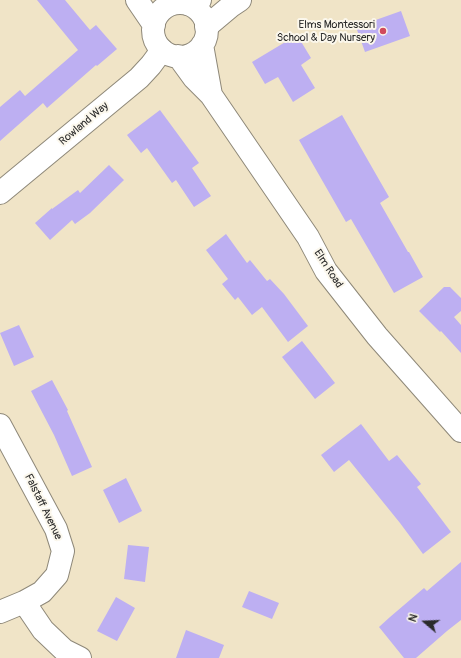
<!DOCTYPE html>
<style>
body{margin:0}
#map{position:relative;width:461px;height:658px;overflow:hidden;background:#f0e4c7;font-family:Pangolin,sans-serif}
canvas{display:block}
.north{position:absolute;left:405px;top:602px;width:40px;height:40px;-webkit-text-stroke:3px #fbf7ec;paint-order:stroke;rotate:289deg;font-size:11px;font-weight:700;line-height:16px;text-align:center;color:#2b2b2b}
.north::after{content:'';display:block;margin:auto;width:14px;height:18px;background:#2b2b2b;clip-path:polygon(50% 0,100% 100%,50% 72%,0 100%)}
</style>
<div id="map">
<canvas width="461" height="658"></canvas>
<div class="north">N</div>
</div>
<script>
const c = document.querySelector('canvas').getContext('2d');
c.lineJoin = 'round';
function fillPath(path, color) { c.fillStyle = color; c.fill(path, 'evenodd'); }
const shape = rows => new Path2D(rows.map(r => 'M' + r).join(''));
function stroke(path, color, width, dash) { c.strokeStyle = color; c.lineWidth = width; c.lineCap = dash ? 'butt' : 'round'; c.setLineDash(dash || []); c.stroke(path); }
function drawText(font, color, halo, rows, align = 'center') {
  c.font = font + ' Pangolin,sans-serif'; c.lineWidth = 4; c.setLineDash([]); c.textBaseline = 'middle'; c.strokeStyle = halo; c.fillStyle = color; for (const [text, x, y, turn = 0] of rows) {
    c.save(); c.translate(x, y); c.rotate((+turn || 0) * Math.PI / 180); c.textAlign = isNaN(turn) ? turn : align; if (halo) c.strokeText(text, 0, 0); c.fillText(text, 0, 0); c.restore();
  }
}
const building = shape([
 [37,0,65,0,90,30,96,25,117,49,97,66,96,65,47,108,43,103,0,141,0,107,20,90,25,96,78,50],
 [401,11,410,36,365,52,356,27],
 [297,35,311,58,301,65,315,88,293,102,278,77,265,84,252,62],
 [160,110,199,163,192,168,211,196,194,207,176,180,172,183,147,148,141,153,127,135],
 [342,115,389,197,380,203,408,252,409,252,423,277,394,293,351,219,346,222,299,140],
 [109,165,124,180,90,213,75,224,72,220,50,240,35,223,52,208,52,209,78,190,80,193],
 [226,234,247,263,250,260,267,281,270,279,284,294,308,326,288,342,262,307,252,315,238,297,235,300,222,284,228,279,206,250],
 [444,287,450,287,461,298,461,311,454,317,461,325,461,353,441,331,440,332,419,311],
 [19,325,34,357,14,366,0,333],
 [302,341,335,383,315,399,282,357],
 [52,380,68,410,67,411,92,467,72,476,54,435,31,391],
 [361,424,389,461,397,455,421,484,417,487,451,532,423,554,400,523,349,460,334,472,321,455],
 [126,478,142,511,119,523,103,490],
 [128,545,149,547,145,582,124,579],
 [461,562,461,620,447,631,416,658,404,658,379,627,390,617,424,588,427,591],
 [249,591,279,603,272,619,242,607],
 [116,597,135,608,117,641,97,631],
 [186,630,224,645,219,658,176,658]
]);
const minor = shape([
 [0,193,139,78,151,65,162,50],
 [0,425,56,529,63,551,57,575,42,592,24,602,0,612],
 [24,602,43,630,64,650,80,658]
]);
const tertiary = shape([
 [188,4,200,0],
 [206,27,231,6,240,0]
]);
const secondary = shape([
 [137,0,154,25],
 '153 30a27 27 0 1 1 54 0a27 27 0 1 1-54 0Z',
 [202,45,211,95],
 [178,56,194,78,211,95,308,237,326,271,377,336,461,431]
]);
const markers = [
 [383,31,4,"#d1495b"]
];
const poiNames = [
 ["Elms Montessori",375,25],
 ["School & Day Nursery",375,38]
];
const streetNames = [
 ["Rowland Way",84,124,-40],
 ["Elm Road",328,269,57],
 ["Falstaff Avenue",43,507,64]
];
fillPath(building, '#bdaff2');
stroke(minor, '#8e8879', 24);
stroke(tertiary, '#8e8879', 24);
stroke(secondary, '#8e8879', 24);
stroke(minor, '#fff', 22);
stroke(tertiary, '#fff', 22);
stroke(secondary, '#fff', 22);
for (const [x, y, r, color] of markers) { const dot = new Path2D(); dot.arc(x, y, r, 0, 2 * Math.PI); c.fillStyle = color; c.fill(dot); stroke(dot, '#fbf7ec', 1.5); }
drawText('11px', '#2b2b2b', '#fbf7ec', poiNames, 'right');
drawText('11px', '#2b2b2b', '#fbf7ec', streetNames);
</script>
